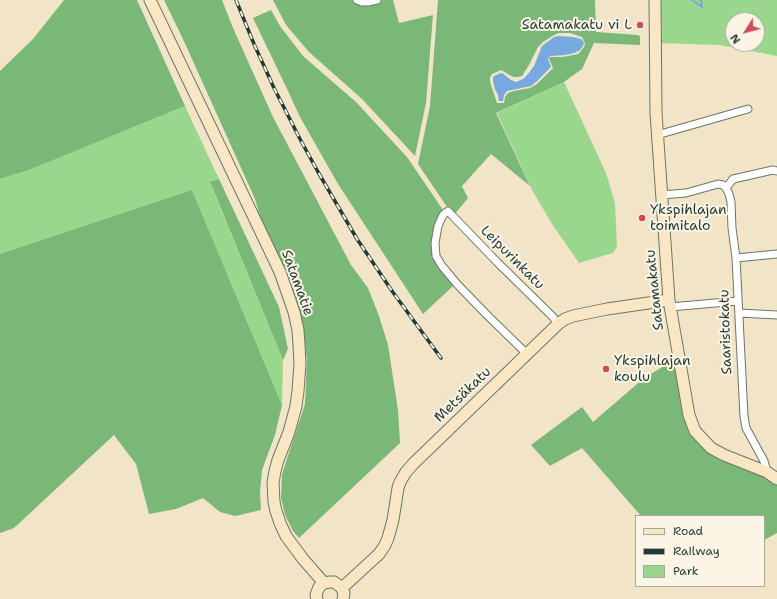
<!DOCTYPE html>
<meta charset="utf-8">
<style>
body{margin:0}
#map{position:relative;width:777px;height:599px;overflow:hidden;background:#f2e4c6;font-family:"Shantell Sans",sans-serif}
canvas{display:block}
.legend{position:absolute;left:635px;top:515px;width:130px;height:72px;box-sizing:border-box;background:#fcf5e5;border:1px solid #a4ab9e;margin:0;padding:5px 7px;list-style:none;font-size:12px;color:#1f3d34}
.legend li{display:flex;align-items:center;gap:8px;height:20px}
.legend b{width:20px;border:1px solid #a4ab9e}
.north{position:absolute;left:725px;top:12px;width:40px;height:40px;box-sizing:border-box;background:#fcf5e5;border:1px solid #a4ab9e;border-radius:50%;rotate:234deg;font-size:11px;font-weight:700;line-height:16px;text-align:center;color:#1f3d34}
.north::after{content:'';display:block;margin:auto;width:14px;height:18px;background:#d1495b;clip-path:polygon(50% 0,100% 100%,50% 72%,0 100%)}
</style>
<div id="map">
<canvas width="777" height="599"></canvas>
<ul class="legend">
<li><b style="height:5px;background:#f9e7c3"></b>Road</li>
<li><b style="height:5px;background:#1f3d34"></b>Railway</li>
<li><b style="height:11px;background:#99d78d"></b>Park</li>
</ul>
<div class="north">N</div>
</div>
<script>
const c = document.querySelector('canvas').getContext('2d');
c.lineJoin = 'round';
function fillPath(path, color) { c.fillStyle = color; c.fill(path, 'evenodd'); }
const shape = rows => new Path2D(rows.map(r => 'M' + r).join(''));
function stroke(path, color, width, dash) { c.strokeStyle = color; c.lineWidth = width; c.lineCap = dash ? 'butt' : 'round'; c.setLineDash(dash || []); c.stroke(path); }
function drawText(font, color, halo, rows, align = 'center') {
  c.font = font + ' "Shantell Sans",sans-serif'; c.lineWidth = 4; c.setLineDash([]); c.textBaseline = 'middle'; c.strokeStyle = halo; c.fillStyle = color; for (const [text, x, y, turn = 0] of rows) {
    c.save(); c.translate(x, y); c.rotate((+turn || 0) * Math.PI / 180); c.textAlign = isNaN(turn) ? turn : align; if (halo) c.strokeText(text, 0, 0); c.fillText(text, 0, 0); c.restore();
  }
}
const green = shape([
 [658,0,777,0,777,56,720,45,658,43],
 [733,20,757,20,757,44,733,44],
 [564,82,606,173,615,203,617,247,613,253,579,263,552,224,532,190,497,113],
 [185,106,219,179,210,183,283,360,282,405,192,190,0,254,0,179,29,170]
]);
const forest = shape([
 [64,0,137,0,185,106,29,170,0,179,0,71,33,39],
 [164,0,222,0,233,28,273,117,351,265,368,288,379,316,388,345,398,410,400,443,299,538,293,531,285,515,281,498,282,474,305,404,307,359,302,322,289,277,263,226,255,199,183,39],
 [273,0,354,0,359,3,368,4,383,0,393,0,399,23,433,15,426,103,415,156,362,99,309,52,286,25],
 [438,0,595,0,596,32,637,35,640,36,640,45,594,43,582,69,564,82,496,113,530,186,491,154,462,186,468,198,454,215,447,207,418,164,430,106],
 [559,33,570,33,582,37,585,43,584,47,581,51,578,54,563,57,550,57,549,59,553,68,537,84,530,88,514,91,508,93,505,97,504,103,497,103,490,82,490,77,492,74,501,70,513,77,517,77,522,76,529,65,538,47,543,42,554,35],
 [271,10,280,26,303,56,356,102,407,157,443,210,435,225,432,240,432,255,439,267,453,286,423,314,338,184,300,117,288,91,253,18],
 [219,179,279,307,288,349,283,360,210,182],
 [192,190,282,405,275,435,262,470,260,493,261,510,235,516,220,512,203,498,176,509,149,514,136,464,114,435,14,528,0,533,0,254],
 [674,360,691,432,771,479,777,483,777,533,764,540,764,516,641,516,582,448,550,466,531,445,582,407,593,422,644,378]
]);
const water = shape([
 [559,36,573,37,581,39,584,42,583,46,580,50,574,53,565,55,550,56,548,59,551,67,537,81,531,86,507,91,504,95,503,101,499,101,498,95,495,89,493,81,493,77,498,74,502,73,511,80,516,82,523,79,528,74,534,66,542,46,554,37]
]);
const stream = shape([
 [692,0,702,7,701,0]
]);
const street = shape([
 [357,0,362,2,368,2,377,0],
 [657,135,748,109],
 [726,188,733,179,773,170,777,171],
 [661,195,686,193,718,184,723,185,726,188,729,194,731,202,732,228,736,258,744,416,746,428,764,461,767,472],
 [736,258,777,254],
 [670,307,738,301],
 [739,313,777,315],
 [527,354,486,314,457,284,442,266,436,256,435,243,438,226,443,215,448,211,497,262,553,317,558,324]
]);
const secondary = shape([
 [150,0,280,272,294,312,298,330,299,345,300,363,298,391,296,406,289,432,278,460,275,471,273,483,274,502,276,511,280,523,286,536,303,559,324,583],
 [655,0,656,113,669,300,689,415,695,431,711,448,724,455,767,472,777,479],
 [342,588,379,554,385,545,388,538,393,520,398,488,400,482,406,472,414,463,558,324,565,319,573,316,607,309,669,300],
 [317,599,316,595,319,587,324,583,330,582,334,582,341,587,344,593,343,599]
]);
const rail = shape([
 [236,0,254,44,274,88,300,139,318,172,357,239,392,291,441,358]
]);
const markers = [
 [640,25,4,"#d1495b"],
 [642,218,4,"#d1495b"],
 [606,369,4,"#d1495b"]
];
const poiNames = [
 ["Satamakatu vi L",632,25,"right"],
 ["Ykspihlajan",650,210],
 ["toimitalo",650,226],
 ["Ykspihlajan",614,361],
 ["koulu",614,377]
];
const streetNames = [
 ["Leipurinkatu",512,258,45],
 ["Satamatie",297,283,70],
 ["Satamakatu",655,290,-96],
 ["Saaristokatu",726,332,-92],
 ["Metsäkatu",463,395,-44]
];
fillPath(green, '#99d78d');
fillPath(forest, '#7ab878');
fillPath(water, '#76a9e2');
stroke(stream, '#76a9e2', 2);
stroke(street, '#697767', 9);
stroke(secondary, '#697767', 13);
stroke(street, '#fff', 7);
stroke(secondary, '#f9e7c3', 11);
stroke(rail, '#1f3d34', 3.5);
stroke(rail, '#fcf5e5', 2, [6]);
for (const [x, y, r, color] of markers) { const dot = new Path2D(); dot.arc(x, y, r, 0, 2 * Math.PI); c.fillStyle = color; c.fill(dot); stroke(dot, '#fcf5e5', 1.5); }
drawText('14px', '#1f3d34', '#fcf5e5', poiNames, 'left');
drawText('14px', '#1f3d34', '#fcf5e5', streetNames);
</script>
